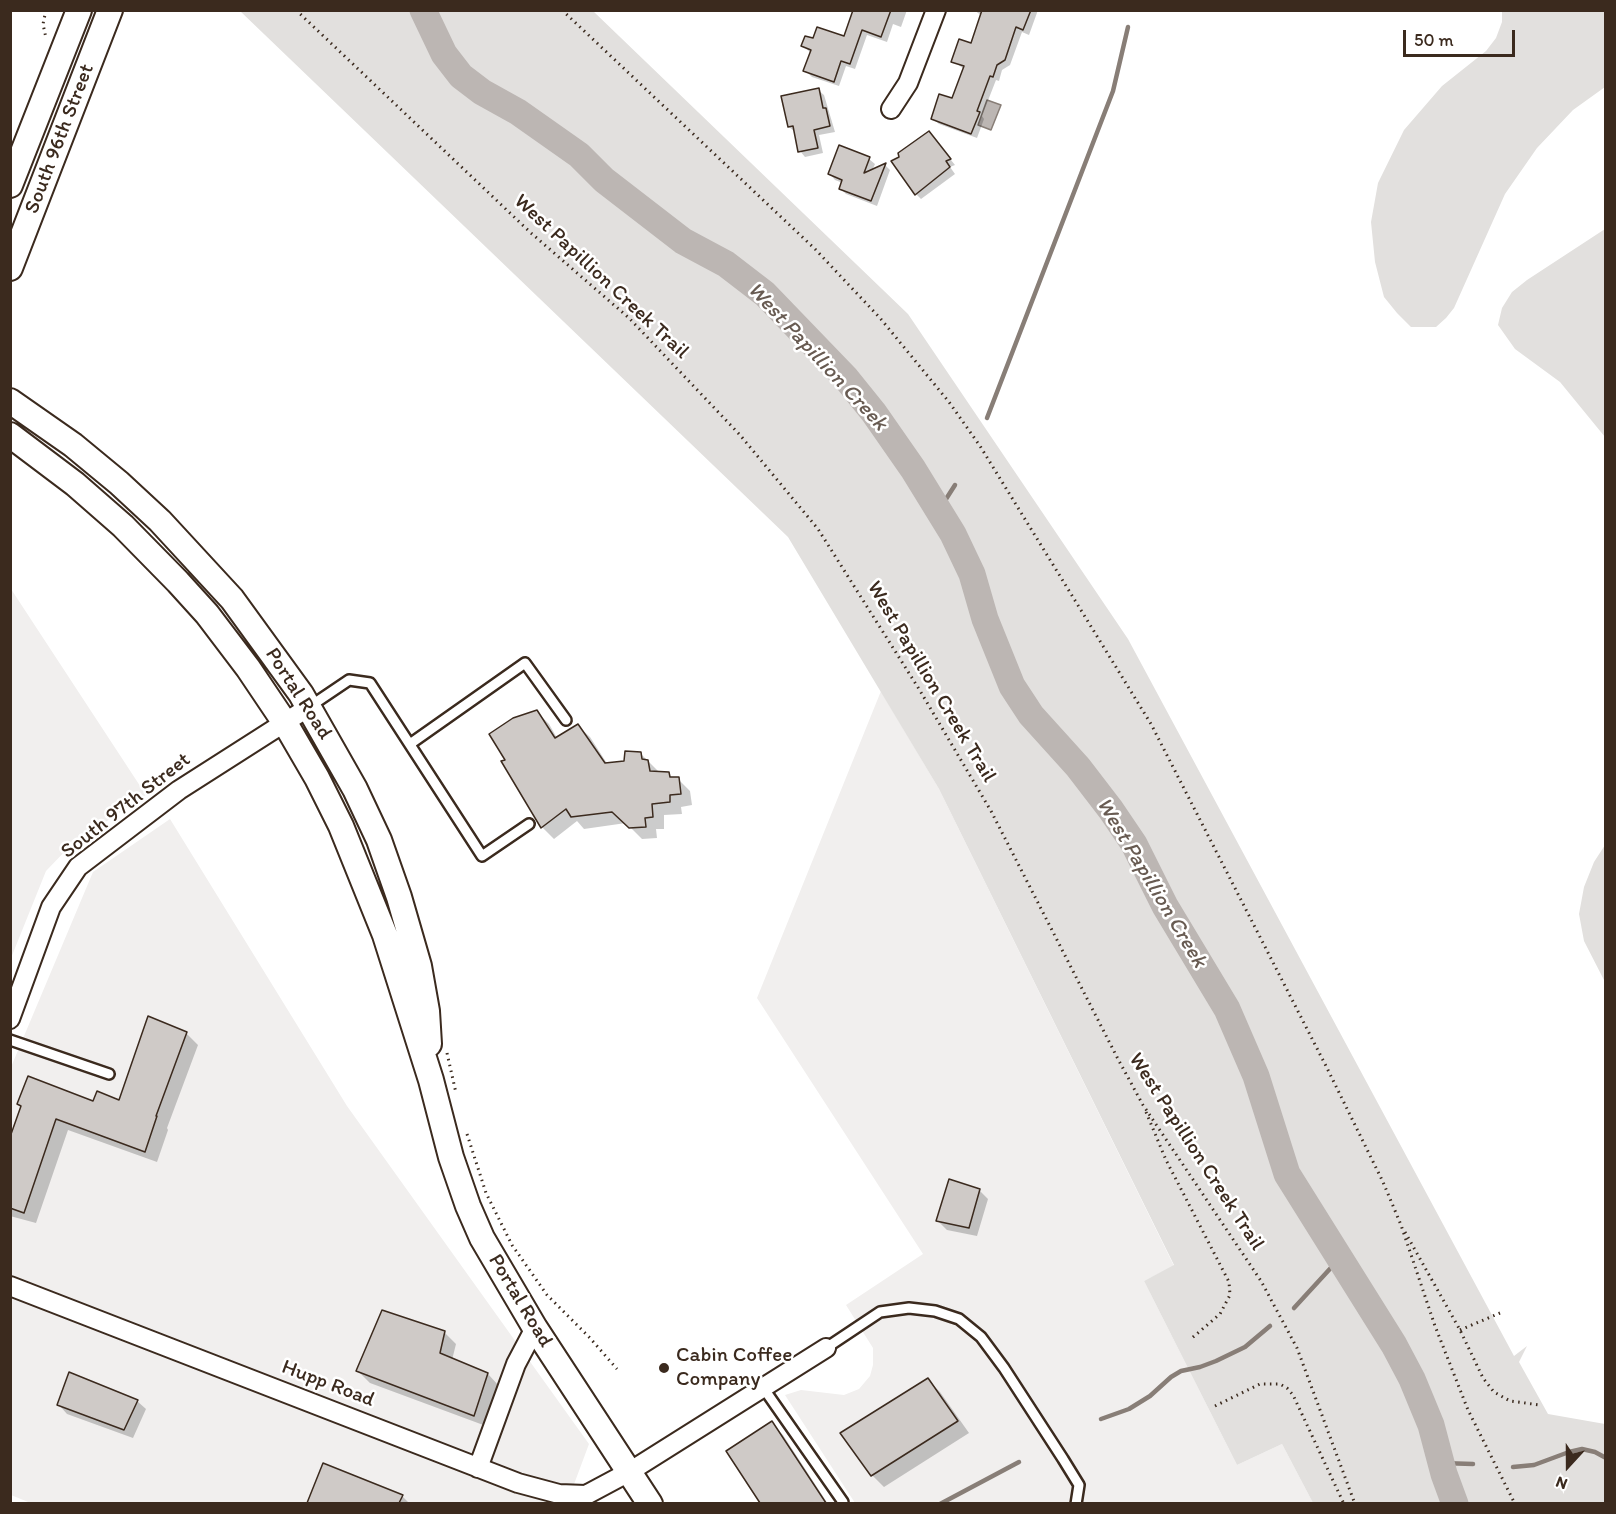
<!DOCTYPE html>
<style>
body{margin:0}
#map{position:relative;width:1616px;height:1514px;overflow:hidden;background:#fff;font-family:Itim,sans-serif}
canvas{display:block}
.frame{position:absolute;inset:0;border:12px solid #3b2a1e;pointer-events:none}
.north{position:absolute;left:1538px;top:1436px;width:60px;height:60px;-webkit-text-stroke:4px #fff;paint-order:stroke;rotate:201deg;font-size:16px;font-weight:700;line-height:24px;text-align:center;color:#3b2a1e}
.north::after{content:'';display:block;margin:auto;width:21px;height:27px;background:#3b2a1e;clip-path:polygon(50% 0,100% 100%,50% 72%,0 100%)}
.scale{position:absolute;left:1403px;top:30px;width:112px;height:27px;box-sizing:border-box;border:3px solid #3b2a1e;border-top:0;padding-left:8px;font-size:18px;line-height:21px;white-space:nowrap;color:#3b2a1e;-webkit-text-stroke:4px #fff;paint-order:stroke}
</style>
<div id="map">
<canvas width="1616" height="1514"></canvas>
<div class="frame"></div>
<div class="north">N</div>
<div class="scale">50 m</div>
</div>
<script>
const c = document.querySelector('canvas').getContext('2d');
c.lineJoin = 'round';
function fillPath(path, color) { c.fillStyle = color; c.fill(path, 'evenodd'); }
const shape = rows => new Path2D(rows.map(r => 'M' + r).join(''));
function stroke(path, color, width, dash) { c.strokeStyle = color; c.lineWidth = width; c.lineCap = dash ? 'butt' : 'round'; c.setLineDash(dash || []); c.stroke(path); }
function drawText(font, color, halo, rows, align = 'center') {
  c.font = font + ' Itim,sans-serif'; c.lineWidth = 5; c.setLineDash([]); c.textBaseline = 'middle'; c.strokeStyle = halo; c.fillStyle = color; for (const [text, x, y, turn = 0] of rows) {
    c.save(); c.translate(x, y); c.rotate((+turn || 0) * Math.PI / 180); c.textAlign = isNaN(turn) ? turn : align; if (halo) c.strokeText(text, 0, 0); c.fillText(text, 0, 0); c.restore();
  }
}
const built = shape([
 [11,589,146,795,71,845,46,871,11,958],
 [881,691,939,789,1174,1266,1144,1281,1237,1465,1282,1444,1313,1503,855,1503,785,1395,801,1390,844,1395,859,1389,870,1376,873,1365,873,1348,846,1305,923,1254,757,998],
 [170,819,347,1106,589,1444,567,1503,33,1504,11,1495,11,1067,93,872]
]);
const green = shape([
 [240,11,593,11,908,314,1128,639,1514,1356,1527,1346,1519,1362,1548,1414,1605,1424,1605,1503,1313,1503,1282,1444,1237,1465,1144,1281,1174,1265,939,789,788,537],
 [1502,11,1605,11,1605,87,1573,110,1537,148,1505,194,1454,308,1446,318,1436,327,1411,327,1397,313,1384,297,1375,262,1371,222,1378,183,1404,130,1442,86,1486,51,1496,38,1502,22],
 [1605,229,1605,437,1560,382,1515,349,1498,325,1502,308,1512,292,1527,280],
 [1605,845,1605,982,1584,941,1579,914,1584,887,1594,862]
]);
const water = shape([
 [987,100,1001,105,991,130,978,125,987,100]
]);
const shadow = shape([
 [850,10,907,10,901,27,893,24,887,42,867,35,855,69,846,66,839,86,812,77,806,71,811,53,803,46,814,40,845,38,854,14],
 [974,10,1038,10,1029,35,1022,32,1010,65,1002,70,999,81,996,80,982,116,984,119,977,138,939,124,933,119,953,100,964,69,953,61,971,45,982,16],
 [818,90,824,95,835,132,819,135,823,153,805,157,800,151,795,132,789,127],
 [934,139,955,165,950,167,955,174,921,199,916,194],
 [869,159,875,164,872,171,885,165,890,170,877,206,846,194,841,189,843,183,835,180,830,174],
 [537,712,549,724,557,738,578,726,590,737,608,765,626,762,640,753,660,773,668,774,673,779,678,779,690,791,692,805,681,807,682,814,664,815,664,829,656,829,657,838,642,839,626,823,584,829,577,821,554,839,542,827,507,760],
 [186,1033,198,1045,167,1128,168,1130,157,1162,68,1130,36,1223,10,1216,10,1142,22,1108,19,1104,120,1102],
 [979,1190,988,1199,977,1236,947,1230,938,1221],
 [444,1332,456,1344,452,1360,488,1374,499,1386,486,1426,370,1383,358,1371],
 [928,1380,940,1392,969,1433,884,1487,872,1475],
 [137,1401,146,1409,133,1438,67,1414,59,1405],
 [771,1423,783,1435,828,1504,762,1504,728,1451],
 [324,1465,402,1496,410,1504,308,1504]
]);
const stream = shape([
 [987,418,1113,91,1128,27],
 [939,510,955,485],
 [1294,1308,1339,1259],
 [1101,1419,1129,1409,1150,1396,1171,1377,1181,1371,1200,1367,1216,1361,1245,1347,1270,1326],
 [1441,1463,1473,1464],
 [1513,1467,1534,1465,1569,1452,1582,1449,1595,1452,1606,1458],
 [940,1504,1019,1462]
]);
const river = shape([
 [423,10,444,54,461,76,482,92,518,112,579,155,604,180,683,241,726,264,765,294,845,377,874,413,913,469,953,534,972,574,985,619,1012,686,1031,715,1078,767,1111,810,1134,844,1165,906,1227,1009,1256,1076,1287,1174,1394,1345,1412,1379,1431,1425,1444,1474,1455,1504]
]);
const building = shape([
 [853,10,891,10,881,37,862,30,850,64,841,61,834,82,803,71,811,50,801,46,805,36,813,38,817,27,844,36,853,10],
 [982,10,1031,10,1023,30,1016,27,1005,60,997,65,993,77,990,76,977,111,980,112,971,134,931,119,939,94,952,98,964,66,951,62,959,39,971,43,982,10],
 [819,88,823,108,826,108,830,126,814,130,818,148,798,152,793,126,788,127,781,96,819,88],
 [929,131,951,159,946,161,950,167,915,195,891,161,899,157,898,153,929,131],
 [839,145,870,157,864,173,886,163,871,201,839,189,842,180,828,174,839,145],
 [537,710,555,738,578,724,605,763,624,761,625,751,641,752,642,759,648,760,650,771,669,772,670,777,679,777,681,794,670,795,670,802,652,804,653,817,645,818,646,827,629,828,612,812,571,817,566,809,541,828,501,761,505,760,489,734,513,718,537,710],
 [148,1016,187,1032,156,1116,157,1116,145,1152,56,1119,24,1213,10,1208,10,1137,21,1106,17,1104,28,1076,93,1101,97,1091,119,1100,148,1016],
 [949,1179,980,1189,969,1228,936,1221,949,1179],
 [382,1310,445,1331,440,1353,488,1373,474,1416,356,1371,382,1310],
 [69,1372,138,1400,124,1430,57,1405,69,1372],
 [928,1378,958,1421,871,1476,840,1433,928,1378],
 [772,1421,826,1503,760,1503,726,1451,772,1421],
 [323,1463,403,1495,399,1503,307,1503,323,1463]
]);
const path = shape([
 [46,10,43,24,46,38],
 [296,10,531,233,629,318,740,435,818,529,919,689,991,811,1119,1061,1143,1105,1261,1281,1297,1348,1355,1504],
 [562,10,815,249,880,318,949,402,980,446,1151,724,1326,1066,1383,1182,1401,1225,1435,1326,1468,1410,1515,1504],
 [447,1053,456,1093],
 [1146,1112,1166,1160,1229,1282,1230,1295,1220,1314,1192,1338],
 [467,1134,486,1193,512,1245,547,1295,590,1338,617,1369],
 [1405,1232,1460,1330,1483,1378,1494,1392,1510,1401,1540,1405],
 [1460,1330,1500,1313],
 [1215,1406,1260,1384,1280,1384,1287,1388,1293,1395,1344,1504]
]);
const lane = shape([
 [309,707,349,680,370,683,482,856,529,824],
 [410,744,525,663,566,720],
 [10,1040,109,1074],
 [826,1348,880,1312,909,1308,935,1311,959,1319,981,1337,1004,1368,1063,1459,1079,1485,1076,1504],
 [762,1386,843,1502]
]);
const street = shape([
 [891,109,908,83,936,10],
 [10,1019,51,907,78,867,179,790,309,707],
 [10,1286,518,1483,559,1494,586,1495,629,1472,826,1348],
 [478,1468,516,1364,535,1328]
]);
const secondary = shape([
 [10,185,79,10],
 [10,268,110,10],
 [10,401,73,445,119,483,160,521,232,599,301,694,355,789,379,840,399,897,419,966,427,1011,429,1044],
 [10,435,75,484,123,526,178,582,207,614,248,668,285,723,317,778,341,826,385,935,431,1080,451,1157,468,1206,482,1238,535,1328,650,1504]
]);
const markers = [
 [664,1368,6,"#3b2a1e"]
];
const streetNames = [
 ["South 96th Street",60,139,-69],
 ["West Papillion Creek Trail",601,277,43],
 ["West Papillion Creek Trail",931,682,59],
 ["Portal Road",298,694,57],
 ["South 97th Street",126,806,-38],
 ["West Papillion Creek Trail",1196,1152,57],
 ["Portal Road",520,1301,59],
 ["Hupp Road",328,1384,21]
];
const poiNames = [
 ["Cabin Coffee",676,1356],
 ["Company",676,1380]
];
const waterNames = [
 ["West Papillion Creek",817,357,47],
 ["West Papillion Creek",1151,883,59]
];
fillPath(built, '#f1efee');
fillPath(green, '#e2e0de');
fillPath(water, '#bcb6b3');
stroke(water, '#887e77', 1.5);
fillPath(shadow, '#0003');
stroke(stream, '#887e77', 4.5);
stroke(river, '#bcb6b3', 27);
fillPath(building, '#cfcac7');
stroke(building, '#3b2a1e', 1.5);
stroke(lane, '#3b2a1e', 14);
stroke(street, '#3b2a1e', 22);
stroke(secondary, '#3b2a1e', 28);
stroke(path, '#3b2a1e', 3, [1.5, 4.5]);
stroke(lane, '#fff', 9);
stroke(street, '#fff', 18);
stroke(secondary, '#fff', 24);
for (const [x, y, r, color] of markers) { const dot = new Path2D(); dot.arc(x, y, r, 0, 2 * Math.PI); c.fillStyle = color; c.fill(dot); stroke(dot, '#fff', 2); }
drawText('21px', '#3b2a1e', '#fff', streetNames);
drawText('21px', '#3b2a1e', '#fff', poiNames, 'left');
drawText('italic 22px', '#685b52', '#fff', waterNames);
</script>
